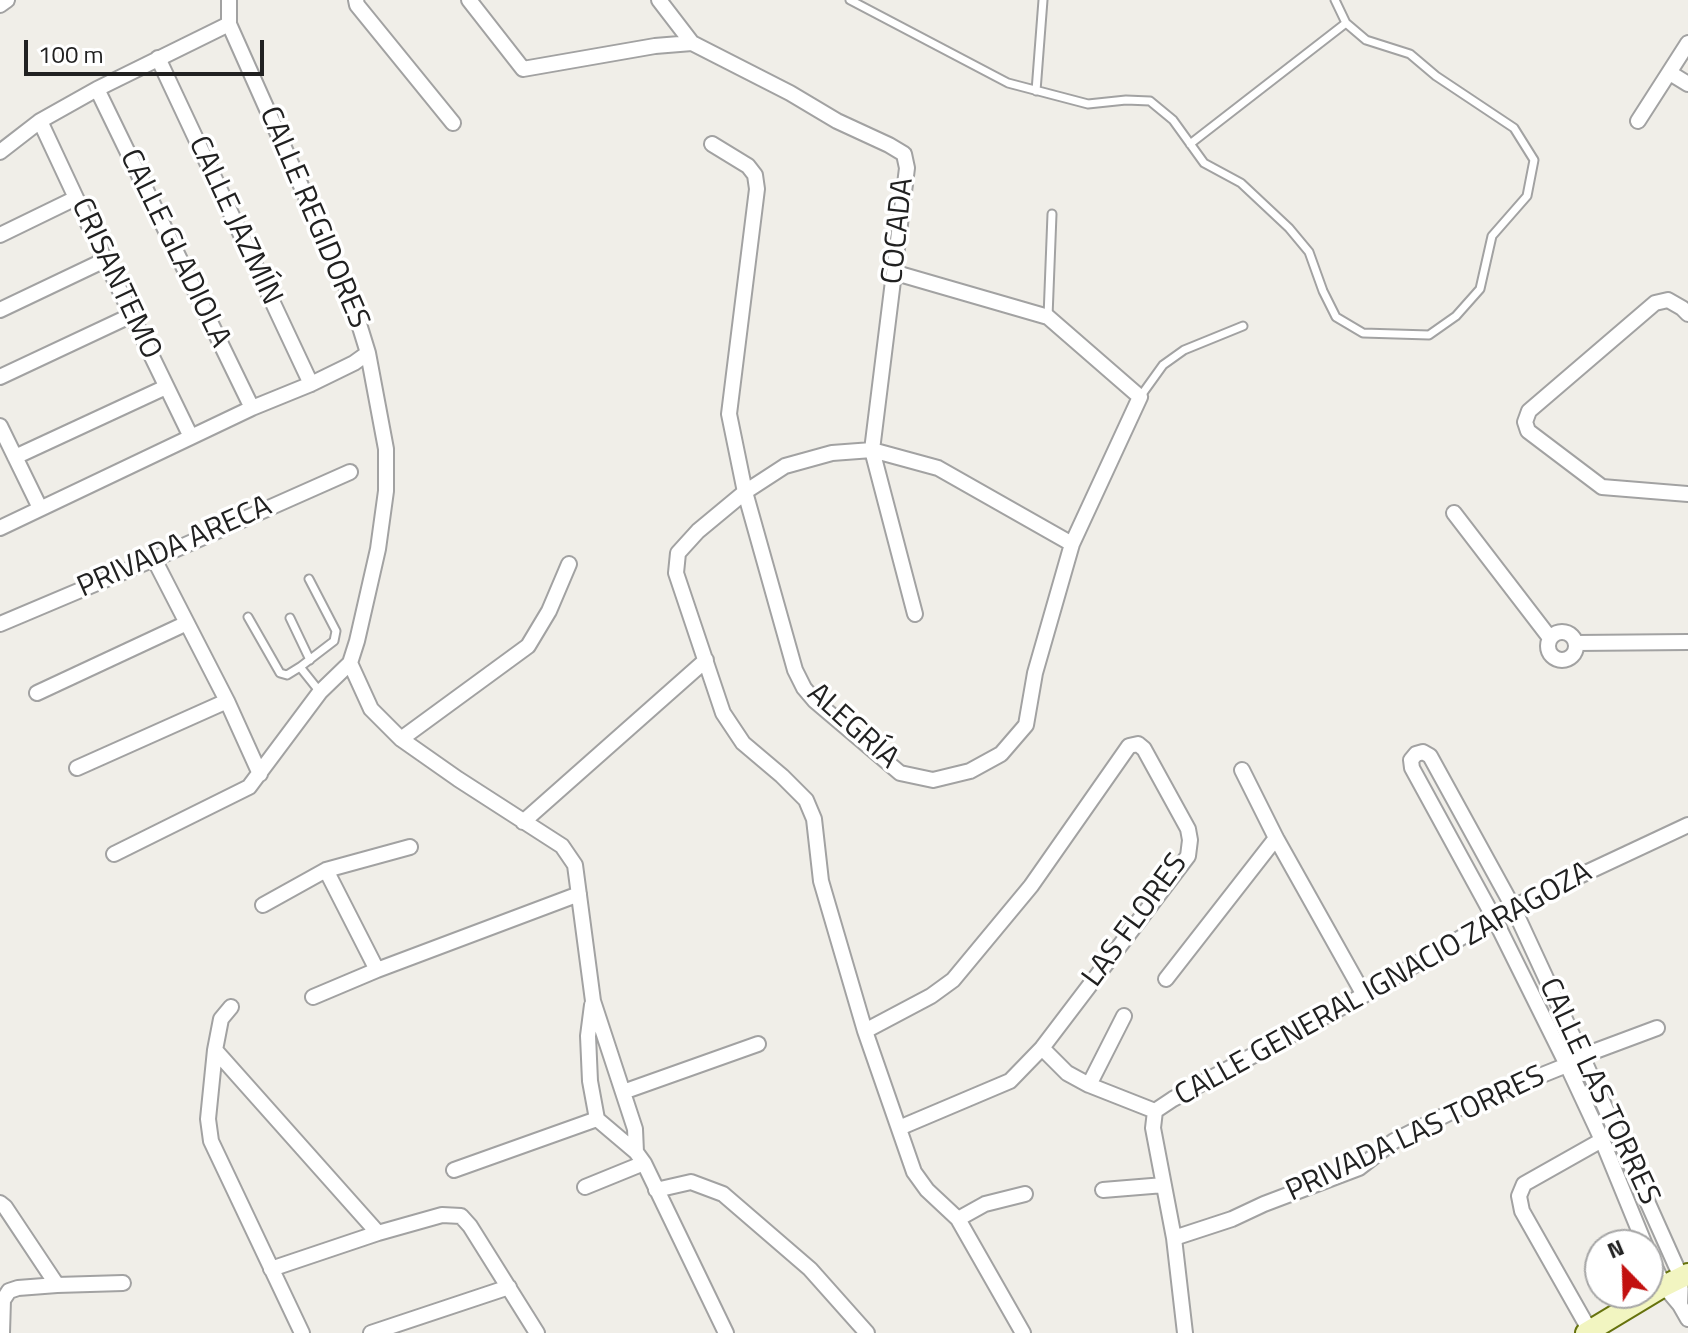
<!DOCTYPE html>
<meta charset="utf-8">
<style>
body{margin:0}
#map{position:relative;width:1688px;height:1333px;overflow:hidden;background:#f0eee8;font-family:"Titillium Web",sans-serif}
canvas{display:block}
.north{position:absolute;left:1584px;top:1229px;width:80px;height:80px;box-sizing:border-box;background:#fff;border:2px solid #a6a6a6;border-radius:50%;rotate:337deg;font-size:22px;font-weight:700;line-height:32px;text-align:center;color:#212121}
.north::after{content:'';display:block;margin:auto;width:28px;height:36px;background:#c2100f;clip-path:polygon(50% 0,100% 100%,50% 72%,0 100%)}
.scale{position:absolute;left:24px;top:40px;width:240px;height:36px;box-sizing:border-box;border:4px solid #212121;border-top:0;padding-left:10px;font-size:24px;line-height:28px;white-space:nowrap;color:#212121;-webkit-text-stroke:6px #fff;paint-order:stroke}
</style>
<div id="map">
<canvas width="1688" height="1333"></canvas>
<div class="north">N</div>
<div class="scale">100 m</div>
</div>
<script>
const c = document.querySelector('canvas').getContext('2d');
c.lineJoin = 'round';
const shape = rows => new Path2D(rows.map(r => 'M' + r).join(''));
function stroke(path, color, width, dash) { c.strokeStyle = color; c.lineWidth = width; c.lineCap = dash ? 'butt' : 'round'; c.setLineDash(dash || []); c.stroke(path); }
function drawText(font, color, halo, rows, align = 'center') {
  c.font = font + ' "Titillium Web",sans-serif'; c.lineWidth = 7; c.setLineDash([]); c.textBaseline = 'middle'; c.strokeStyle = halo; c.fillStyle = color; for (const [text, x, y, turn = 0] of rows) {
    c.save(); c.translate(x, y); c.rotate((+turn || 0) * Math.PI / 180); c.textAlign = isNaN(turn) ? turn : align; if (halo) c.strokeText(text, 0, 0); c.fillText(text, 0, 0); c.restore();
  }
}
const service = shape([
 [850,0,1008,83,1088,104,1126,100,1150,101,1173,120,1204,163,1241,183,1289,228,1309,252,1323,291,1336,317,1363,333,1429,335,1456,316,1480,289,1492,236,1527,196,1534,160,1514,128,1436,76,1410,54,1366,40,1346,23,1335,0],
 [1036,91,1043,0],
 [1190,144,1346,23],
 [1048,317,1052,214],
 [1140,397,1163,365,1184,350,1243,326],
 [248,617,280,673,287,675,300,667,334,641,336,631,309,579],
 [290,618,310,660],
 [300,667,320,692]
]);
const minor = shape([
 [229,0,229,24,351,298,368,353,386,449,386,491,378,549,357,641,350,663,371,709,401,739,458,779,562,846,575,865,593,1001,635,1129,636,1152],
 [356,0,357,5,453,123],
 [469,0,523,69,655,46,692,43],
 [659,0,692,43,790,93,837,121,889,145,904,154,907,168,872,450,915,614],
 [0,5,7,0],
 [158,58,311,384],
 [1670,73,1688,84],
 [97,89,252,408],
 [40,121,105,260,191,437],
 [1638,121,1688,43],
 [712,144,748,166,755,175,757,189,729,414,745,492,795,670,804,688,815,701,900,773,933,780,970,771,1001,754,1026,725,1035,673,1072,544,1140,397,1048,317,896,273],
 [0,152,40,121,97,89,229,24],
 [0,235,76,198],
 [0,310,105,260],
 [1688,314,1682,308,1668,300,1655,303,1529,411,1525,422,1528,431,1602,487,1688,494],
 [0,377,132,315],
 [0,426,40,508],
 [15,457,166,387],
 [1454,513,1550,638],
 [0,528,252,408,311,384,354,363,368,353],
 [154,559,227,701,260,774],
 [0,624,154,559,350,472],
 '1548 646a14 14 0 1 1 28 0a14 14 0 1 1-28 0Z',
 [1576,643,1688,642],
 [37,693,187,623],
 [401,739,528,646,549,611,569,564],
 [77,768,227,701],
 [1242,770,1276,838,1364,995],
 [523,822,706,660],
 [114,854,249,787,320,692,350,663],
 [326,870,377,970],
 [263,905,326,870,410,847],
 [1166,979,1276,838],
 [313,997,377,970,579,894],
 [592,1005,588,1036,590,1081,597,1119,636,1152,644,1163,726,1333],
 [231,1007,221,1019,215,1050,208,1119,211,1141,302,1333],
 [865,1031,931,996,953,980,1031,886,1129,746,1138,744,1144,749,1188,829,1190,840,1188,856,1042,1048,1010,1081,899,1128],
 [1042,1048,1067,1073,1089,1085,1155,1111],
 [215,1050,378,1233],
 [1089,1085,1124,1016],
 [623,1092,758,1044],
 [1155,1111,1173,1099,1364,995,1513,907,1688,825],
 [1155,1111,1153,1128,1174,1238,1185,1333],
 [454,1170,597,1119],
 [585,1187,644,1163],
 [656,1190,691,1182,723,1194,810,1269,867,1333],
 [1103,1190,1164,1185],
 [0,1203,5,1207,57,1285],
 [958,1219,985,1204,1025,1194],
 [1174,1238,1232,1219,1264,1204,1359,1168,1394,1141,1455,1110,1567,1065,1582,1056,1657,1028],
 [1645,1245,1602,1140,1567,1065,1494,918,1412,768,1411,760,1416,754,1423,752,1430,756,1513,907,1582,1056,1681,1277,1680,1305],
 [1648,1252,1664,1286,1680,1305,1688,1319],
 [271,1269,378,1233,442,1215,461,1216,470,1226,537,1333],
 [1590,1331,1522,1211,1519,1196,1524,1184,1602,1140],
 [2,1333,3,1300,9,1291,18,1288,57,1285,123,1283],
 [371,1333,509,1287],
 [1023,1333,958,1219,927,1190,914,1172,865,1031,821,881,814,819,806,800,782,776,743,743,723,713,676,573,678,553,698,531,745,492,785,466,832,453,872,450,938,468,1072,544]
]);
const secondary = shape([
 [1586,1333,1664,1286,1688,1274]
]);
const streetNames = [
 ["CALLE REGIDORES",313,218,67],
 ["CALLE JAZMÍN",234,221,65],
 ["COCADA",899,231,-84],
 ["CALLE GLADIOLA",174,249,64],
 ["CRISANTEMO",115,279,65],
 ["PRIVADA ARECA",175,548,-24],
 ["ALEGRÍA",852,727,42],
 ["LAS FLORES",1136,921,-54],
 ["CALLE GENERAL IGNACIO ZARAGOZA",1384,985,-29],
 ["CALLE LAS TORRES",1598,1092,65],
 ["PRIVADA LAS TORRES",1416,1135,-25]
];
stroke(service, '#a2a2a2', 11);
stroke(minor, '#a2a2a2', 18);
stroke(secondary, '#66720d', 24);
stroke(service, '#fff', 7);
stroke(minor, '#fff', 14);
stroke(secondary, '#f2f5c1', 20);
drawText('30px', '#212121', '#fff', streetNames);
</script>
